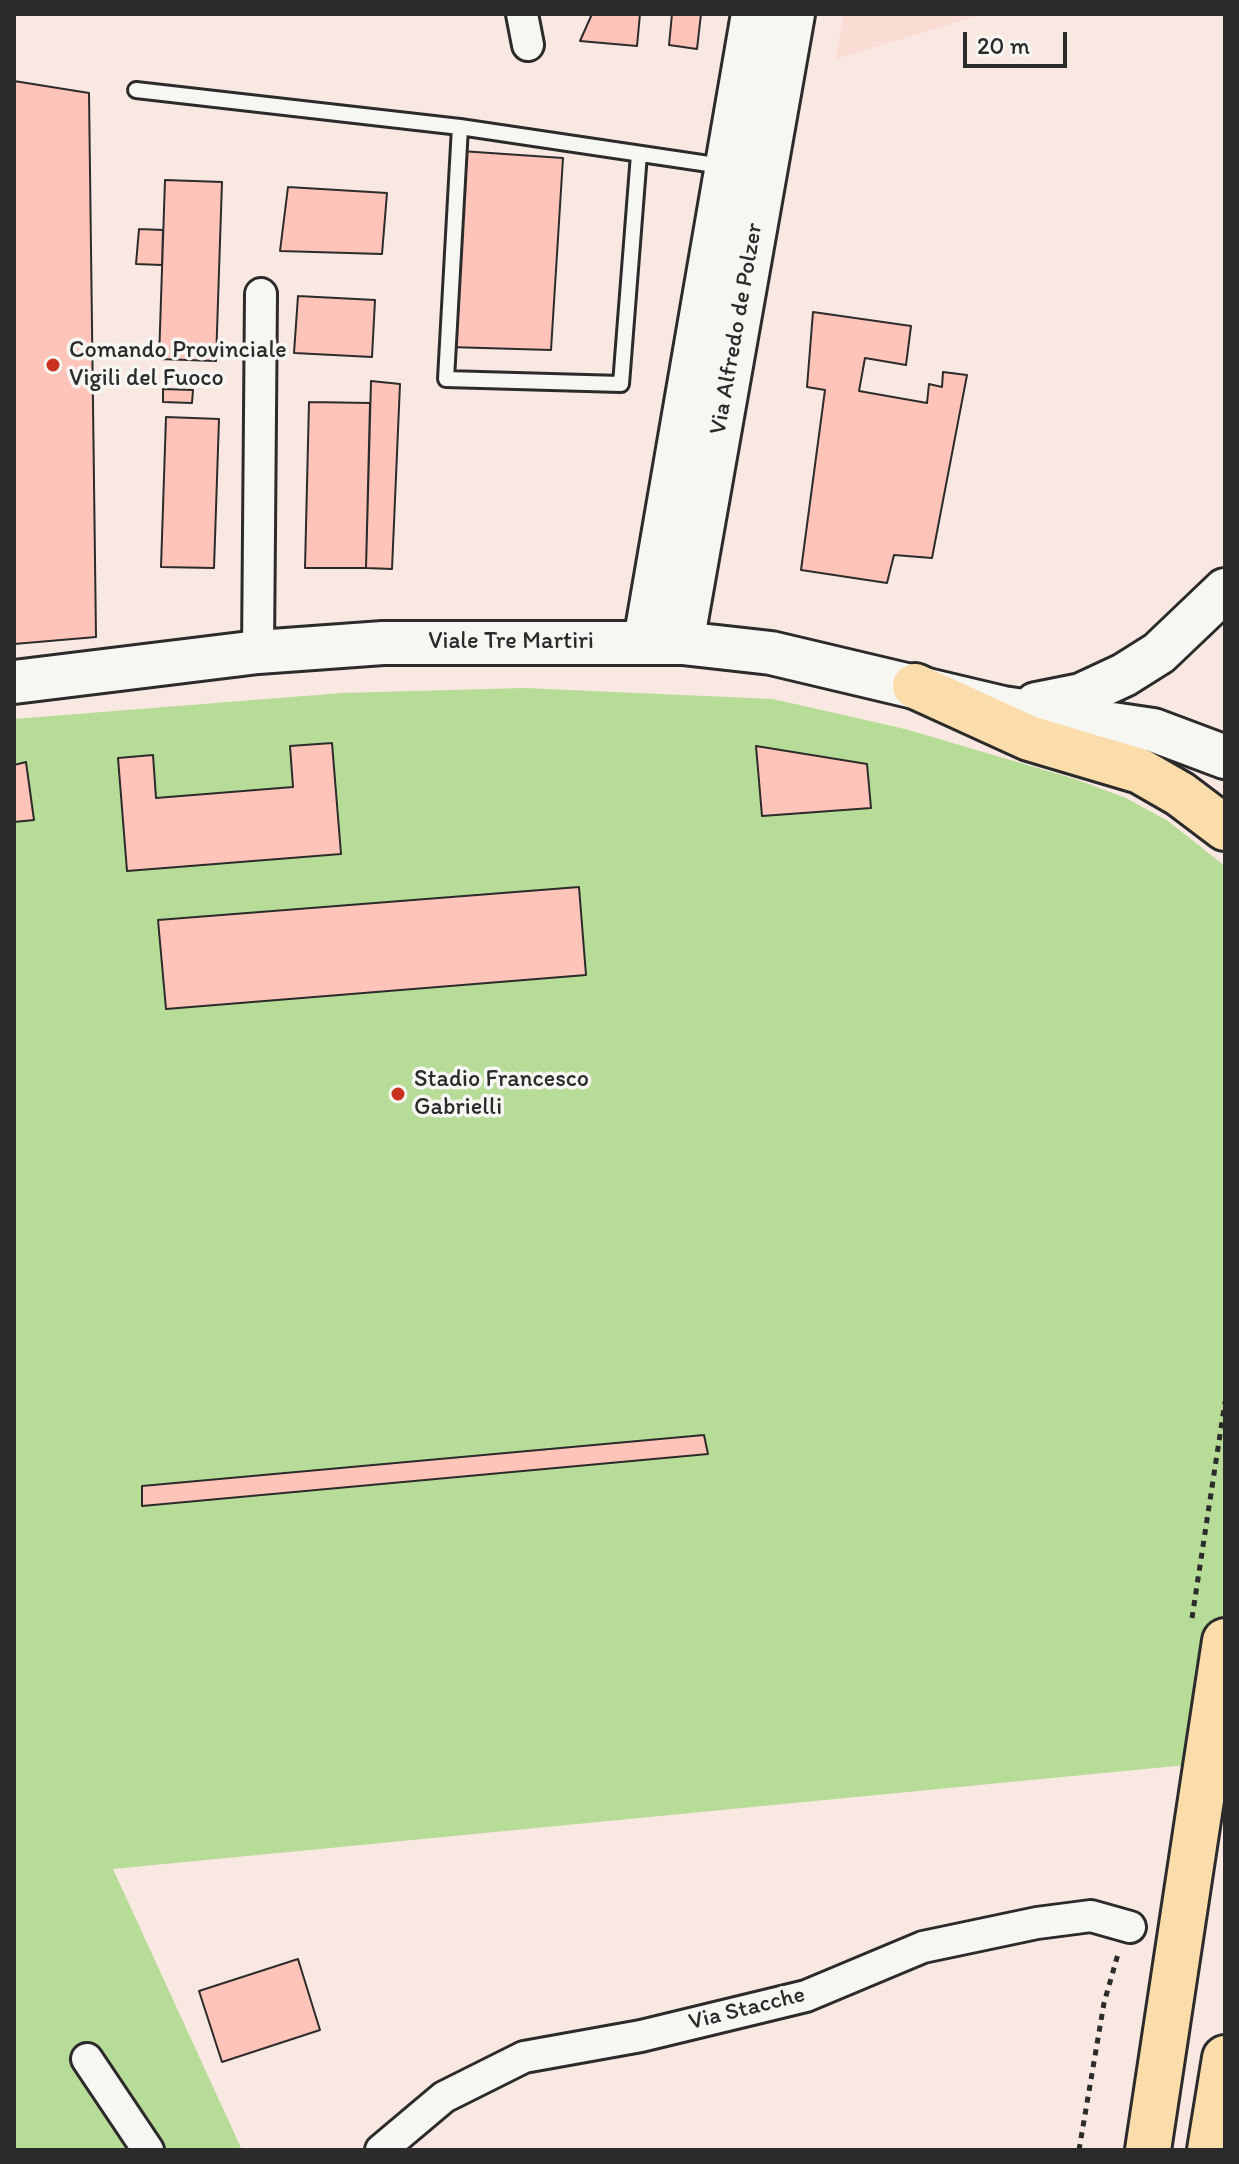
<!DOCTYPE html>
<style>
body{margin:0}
#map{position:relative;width:1239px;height:2164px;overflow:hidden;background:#f9e7e1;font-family:Itim,sans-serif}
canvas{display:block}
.frame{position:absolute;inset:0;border:16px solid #2b2b2b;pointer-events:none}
.scale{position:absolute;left:963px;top:32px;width:104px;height:36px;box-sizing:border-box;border:4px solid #2b2b2b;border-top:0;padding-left:10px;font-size:24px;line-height:28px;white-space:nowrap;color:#2b2b2b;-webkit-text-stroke:6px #f6f6f2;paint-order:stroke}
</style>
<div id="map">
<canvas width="1239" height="2164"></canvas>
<div class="frame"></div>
<div class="scale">20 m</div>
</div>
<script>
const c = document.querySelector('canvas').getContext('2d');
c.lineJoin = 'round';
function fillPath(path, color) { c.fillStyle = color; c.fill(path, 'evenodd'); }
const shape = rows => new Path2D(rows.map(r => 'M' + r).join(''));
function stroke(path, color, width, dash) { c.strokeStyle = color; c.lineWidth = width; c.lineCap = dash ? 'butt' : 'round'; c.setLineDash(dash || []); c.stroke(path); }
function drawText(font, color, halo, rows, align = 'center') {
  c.font = font + ' Itim,sans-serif'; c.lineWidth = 7; c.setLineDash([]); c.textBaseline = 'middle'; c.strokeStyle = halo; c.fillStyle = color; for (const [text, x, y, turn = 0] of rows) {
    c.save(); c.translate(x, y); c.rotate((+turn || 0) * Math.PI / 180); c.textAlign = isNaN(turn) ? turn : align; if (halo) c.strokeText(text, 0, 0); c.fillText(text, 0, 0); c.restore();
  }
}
const built = shape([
 [843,14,984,14,836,59]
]);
const green = shape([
 [524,688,773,699,905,729,1075,779,1126,798,1168,821,1225,866,1225,1714,1217,1762,113,1869,242,2150,14,2150,14,719,342,693]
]);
const building = shape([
 [592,14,640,14,637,46,580,41,592,14],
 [672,14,701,14,697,49,669,45,672,14],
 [14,81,89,93,96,637,14,644,14,81],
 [461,151,563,158,551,350,449,347,461,151],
 [165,180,222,182,216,361,159,359,165,180],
 [288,187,387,193,382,254,280,251,288,187],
 [139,229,163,230,162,265,136,264,139,229],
 [298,296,375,300,372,357,294,353,298,296],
 [813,312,911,326,906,365,865,358,859,391,927,403,929,384,942,387,943,372,967,375,932,558,894,555,887,583,801,570,825,390,807,387,813,312],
 [371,381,400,384,392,569,366,568,371,381],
 [163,389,193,390,192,403,163,402,163,389],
 [309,402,370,403,366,568,305,568,309,402],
 [166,417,219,419,214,568,161,567,166,417],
 [332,743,341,854,127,871,118,758,153,755,156,798,293,787,290,746,332,743],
 [756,746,867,764,871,808,762,816,756,746],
 [26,762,34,820,14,822,14,765,26,762],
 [579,887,586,975,166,1009,158,920,579,887],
 [704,1435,708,1454,142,1506,142,1486,704,1435],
 [298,1959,320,2030,222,2062,199,1991,298,1959]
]);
const path = shape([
 [1192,1618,1225,1402],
 [1079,2150,1104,2003,1118,1954]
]);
const lane = shape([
 [136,90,460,127,722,166],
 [460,127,446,379,621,384,639,154]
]);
const street = shape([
 [522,14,528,45],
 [258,652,261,294],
 [87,2059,148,2150],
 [381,2150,444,2097,524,2057,641,2036,806,1996,923,1947,1037,1923,1091,1916,1130,1927]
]);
const secondary = shape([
 [645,641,753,14],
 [682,643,793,14],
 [14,682,258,652,383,643,682,643,771,653,1003,708,1153,730,1225,757],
 [1036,704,1081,695,1124,675,1159,653,1225,590]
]);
const primary = shape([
 [915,686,1029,738,1140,771,1180,794,1225,828],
 [1148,2150,1225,1641],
 [1210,2150,1225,2058]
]);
const markers = [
 [53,365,8,"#c8321e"],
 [398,1094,8,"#c8321e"]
];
const streetNames = [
 ["Via Alfredo de Polzer",737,329,-80],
 ["Viale Tre Martiri",511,642],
 ["Via Stacche",747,2009,-14]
];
const poiNames = [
 ["Comando Provinciale",69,351],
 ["Vigili del Fuoco",69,379],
 ["Stadio Francesco",414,1080],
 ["Gabrielli",414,1108]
];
fillPath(built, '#fbdcd5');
fillPath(green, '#b7dc97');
fillPath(building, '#ffc4b9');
stroke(building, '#2b2b2b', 2);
stroke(lane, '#2b2b2b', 20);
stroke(street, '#2b2b2b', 36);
stroke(secondary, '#2b2b2b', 48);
stroke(primary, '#2b2b2b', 50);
stroke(path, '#2b2b2b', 5, [6, 6]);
stroke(lane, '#f6f6f2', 14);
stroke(street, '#f6f6f2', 30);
stroke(secondary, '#f6f6f2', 42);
stroke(primary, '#fbddab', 44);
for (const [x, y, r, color] of markers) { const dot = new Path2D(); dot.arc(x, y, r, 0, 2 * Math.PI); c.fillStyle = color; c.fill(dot); stroke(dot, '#f6f6f2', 3); }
drawText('24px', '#2b2b2b', '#f6f6f2', streetNames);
drawText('24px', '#2b2b2b', '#f6f6f2', poiNames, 'left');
</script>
